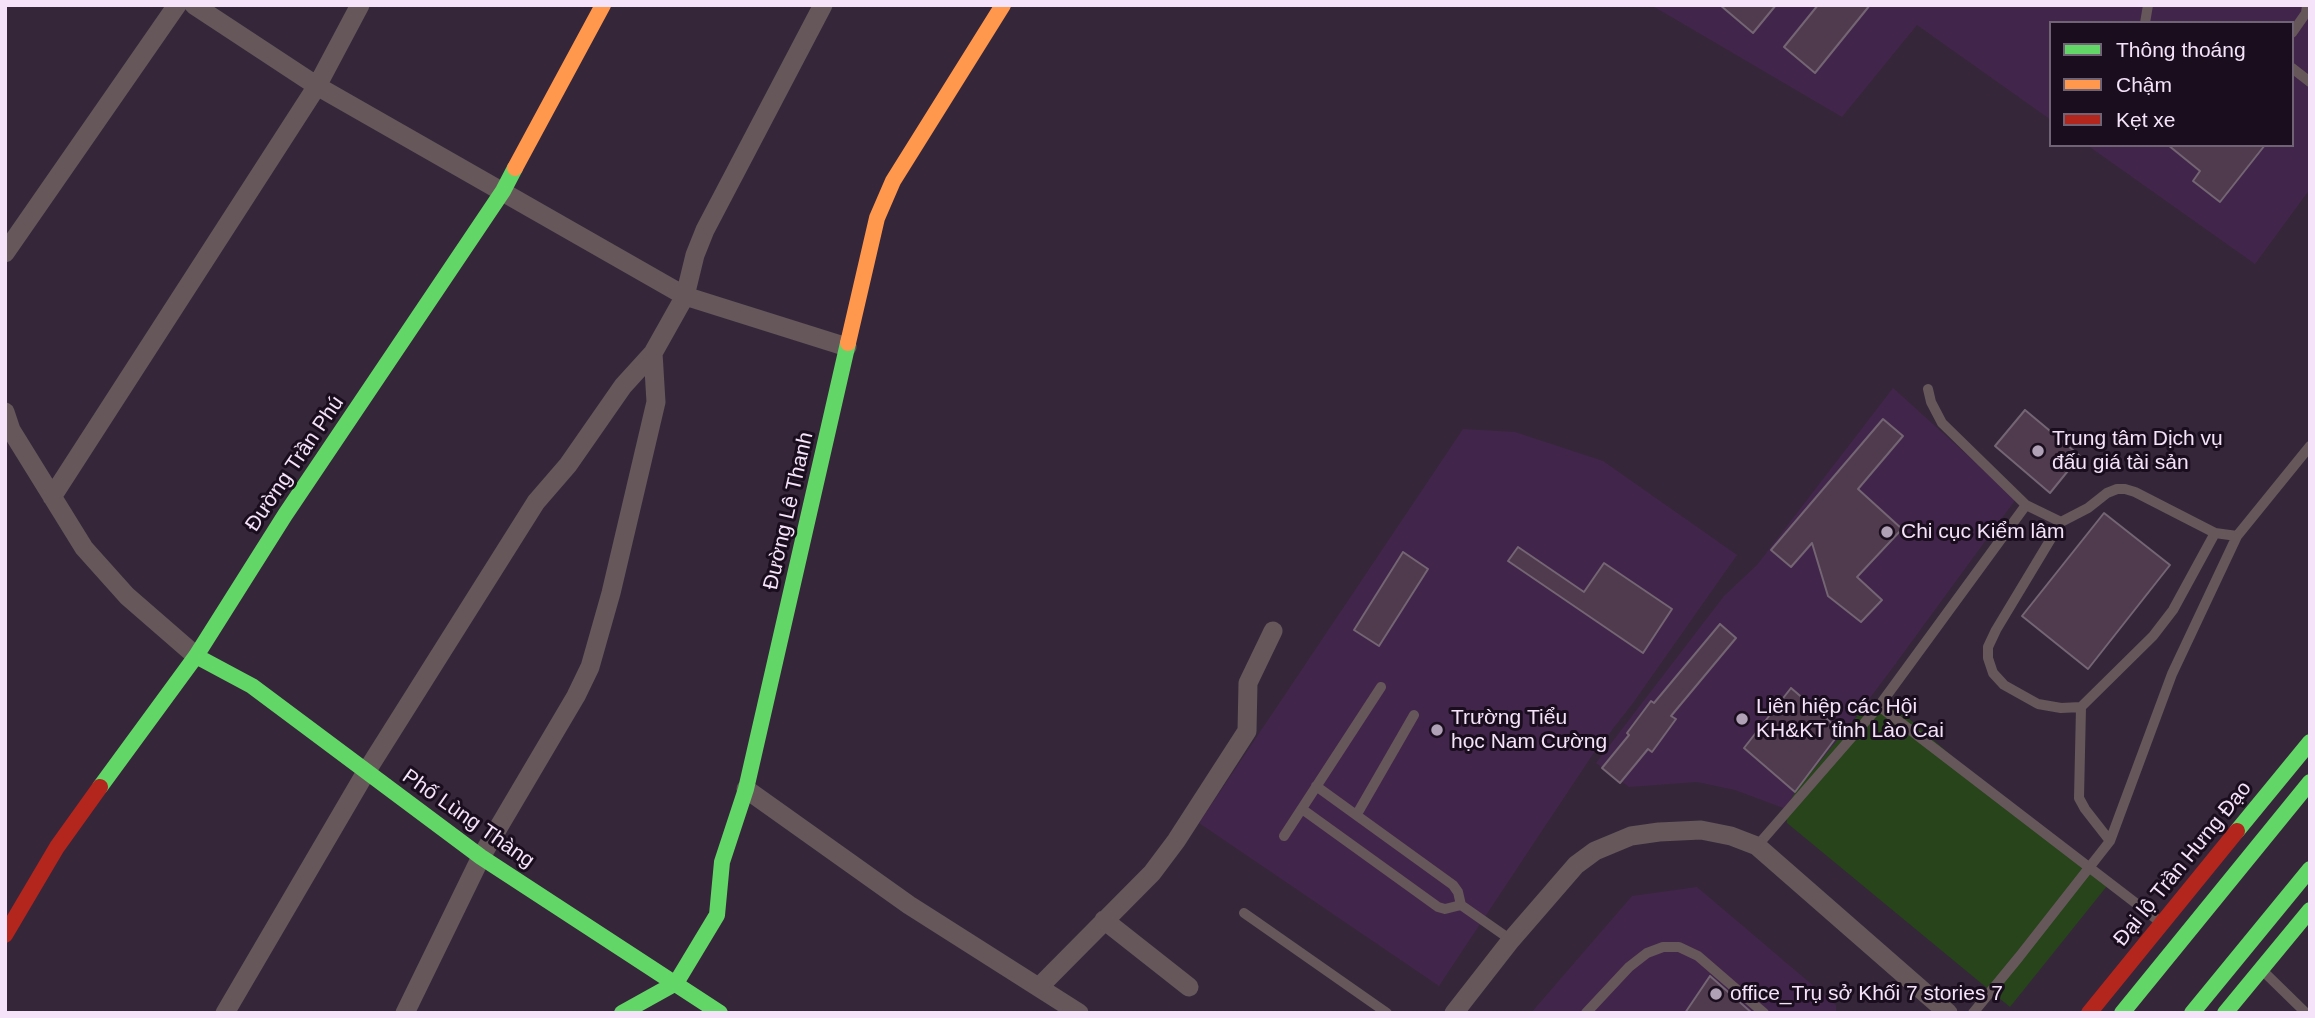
<!DOCTYPE html>
<meta charset="utf-8">
<style>
body{margin:0}
#map{position:relative;width:2315px;height:1018px;overflow:hidden;background:#352739;font-family:Arial,sans-serif}
canvas{display:block}
.frame{position:absolute;inset:0;border:7px solid #f4e3f9;pointer-events:none}
.legend{position:absolute;left:2049px;top:21px;width:245px;height:126px;box-sizing:border-box;background:#1a0e1e;border:2px solid #716376;margin:0;padding:9px 12px;list-style:none;font-size:21px;color:#f4e3f9}
.legend li{display:flex;align-items:center;gap:14px;height:35px}
.legend b{width:35px;border:2px solid #716376}
</style>
<div id="map">
<canvas width="2315" height="1018"></canvas>
<div class="frame"></div>
<ul class="legend">
<li><b style="height:9px;background:#63d668"></b>Thông thoáng</li>
<li><b style="height:9px;background:#ff974d"></b>Chậm</li>
<li><b style="height:9px;background:#b3261e"></b>Kẹt xe</li>
</ul>
</div>
<script>
const c = document.querySelector('canvas').getContext('2d');
c.lineJoin = 'round';
function fillPath(path, color) { c.fillStyle = color; c.fill(path, 'evenodd'); }
const shape = rows => new Path2D(rows.map(r => 'M' + r).join(''));
function stroke(path, color, width, dash) { c.strokeStyle = color; c.lineWidth = width; c.lineCap = dash ? 'butt' : 'round'; c.setLineDash(dash || []); c.stroke(path); }
function drawText(font, color, halo, rows, align = 'center') {
  c.font = font + ' Arial,sans-serif'; c.lineWidth = 6; c.setLineDash([]); c.textBaseline = 'middle'; c.strokeStyle = halo; c.fillStyle = color; for (const [text, x, y, turn = 0] of rows) {
    c.save(); c.translate(x, y); c.rotate((+turn || 0) * Math.PI / 180); c.textAlign = isNaN(turn) ? turn : align; if (halo) c.strokeText(text, 0, 0); c.fillText(text, 0, 0); c.restore();
  }
}
const built = shape([
 [1651,5,2310,5,2310,189,2255,264,2087,145,2292,145,2292,23,2051,23,2051,120,1917,25,1842,117],
 [1893,388,2016,499,1888,674,1786,809,1735,790,1697,782,1629,787,1596,763,1724,596,1757,565],
 [1463,429,1515,432,1603,461,1737,555,1633,703,1591,757,1439,986,1199,823],
 [1697,887,1836,1005,1836,1013,1531,1013,1632,896]
]);
const green = shape([
 [1873,702,1892,704,2060,850,2107,886,2010,1007,1787,823,1786,809,1795,792,1867,704]
]);
const building = shape([
 [1720,5,1776,5,1753,33,1720,5],
 [1818,5,1870,5,1815,73,1784,47,1818,5],
 [2168,145,2265,145,2220,202,2193,181,2200,171,2168,145],
 [2025,410,2080,456,2050,493,1995,446,2025,410],
 [1883,419,1903,436,1858,489,1902,529,1857,577,1882,600,1861,622,1828,596,1812,543,1791,567,1771,550,1883,419],
 [2104,513,2170,565,2088,669,2022,616,2104,513],
 [1518,547,1584,592,1604,563,1672,609,1643,653,1508,561,1518,547],
 [1403,552,1428,569,1379,646,1354,630,1403,552],
 [1720,624,1736,638,1671,716,1676,719,1652,752,1648,749,1620,783,1602,768,1629,735,1627,733,1651,701,1654,703,1720,624],
 [1791,688,1841,731,1795,792,1744,748,1791,688],
 [1710,976,1752,1013,1685,1013,1710,976]
]);
const lane = shape([
 [2145,23,2148,5],
 [2292,33,2306,13,2307,5],
 [2292,68,2310,82],
 [1928,389,1931,402,1942,423,2026,505,2061,522,2088,508,2107,493,2117,489,2125,489,2135,492,2215,533,2237,536],
 [2061,522,1996,630,1988,647,1988,658,1993,673,2004,685,2038,704,2061,708,2081,707,2153,636,2173,610,2215,533],
 [1879,706,2159,921],
 [2081,707,2079,798,2085,809,2110,841],
 [1316,786,1453,885,1458,892,1461,905,1511,940],
 [1302,809,1438,907,1445,909,1461,905],
 [1357,814,1414,715],
 [1284,836,1381,687],
 [1757,846,1879,706,2026,505],
 [1244,913,1387,1013],
 [2264,972,2306,1013],
 [1586,1013,1629,967,1647,953,1663,947,1679,947,1698,956,1764,1013],
 [1973,1013,2019,957,2110,841,2172,674,2237,536,2310,446]
]);
const street = shape([
 [194,5,317,86,685,296,847,347],
 [5,253,177,5],
 [5,412,11,430,84,548,127,596,196,656],
 [52,497,317,86,360,5],
 [746,789,909,905,1079,1013],
 [1104,920,1189,987],
 [1039,987,1152,873,1176,841,1247,731,1248,683,1273,631],
 [225,1013,366,772,536,502,568,465,623,386,653,353,685,296,695,255,705,230,823,5],
 [405,1013,481,857,576,696,590,667,611,593,656,402,653,353],
 [1454,1013,1511,940,1576,865,1595,851,1631,836,1659,832,1701,830,1731,836,1757,846,1948,1013]
]);
const fast = shape([
 [196,656,252,686,481,857,720,1013],
 [100,787,196,656,285,515,503,191,515,168],
 [2237,831,2310,742],
 [622,1013,676,983,717,915,722,862,746,789,848,343],
 [2122,1013,2310,782],
 [2192,1013,2310,869],
 [2225,1013,2310,910]
]);
const slow = shape([
 [515,168,603,5],
 [848,343,877,218,893,181,1003,5]
]);
const jam = shape([
 [5,935,57,847,100,787],
 [2089,1013,2237,831]
]);
const markers = [
 [2038,451,7,"#b1a1b6"],
 [1887,532,7,"#b1a1b6"],
 [1742,719,7,"#b1a1b6"],
 [1437,730,7,"#b1a1b6"],
 [1716,994,7,"#b1a1b6"]
];
const poiNames = [
 ["Trung tâm Dịch vụ",2052,439],
 ["đấu giá tài sản",2052,463],
 ["Chi cục Kiểm lâm",1901,532],
 ["Liên hiệp các Hội",1756,707],
 ["KH&KT tỉnh Lào Cai",1756,731],
 ["Trường Tiểu",1451,718],
 ["học Nam Cường",1451,742],
 ["office_Trụ sở Khối 7 stories 7",1730,994]
];
const streetNames = [
 ["Đường Trần Phú",295,464,-56],
 ["Đường Lê Thanh",789,511,-77],
 ["Phố Lùng Thàng",468,819,35],
 ["Đại lộ Trần Hưng Đạo",2183,864,-51]
];
fillPath(built, '#42254b');
fillPath(green, '#27441b');
fillPath(building, '#503a4e');
stroke(building, '#736573', 2);
stroke(lane, '#66575a', 10);
stroke(street, '#66575a', 19);
stroke(fast, '#63d668', 16);
stroke(slow, '#ff974d', 16);
stroke(jam, '#b3261e', 16);
for (const [x, y, r, color] of markers) { const dot = new Path2D(); dot.arc(x, y, r, 0, 2 * Math.PI); c.fillStyle = color; c.fill(dot); stroke(dot, '#1a0e1e', 2.5); }
drawText('21px', '#f4e3f9', '#1a0e1e', poiNames, 'left');
drawText('21px', '#f4e3f9', '#1a0e1e', streetNames);
</script>
